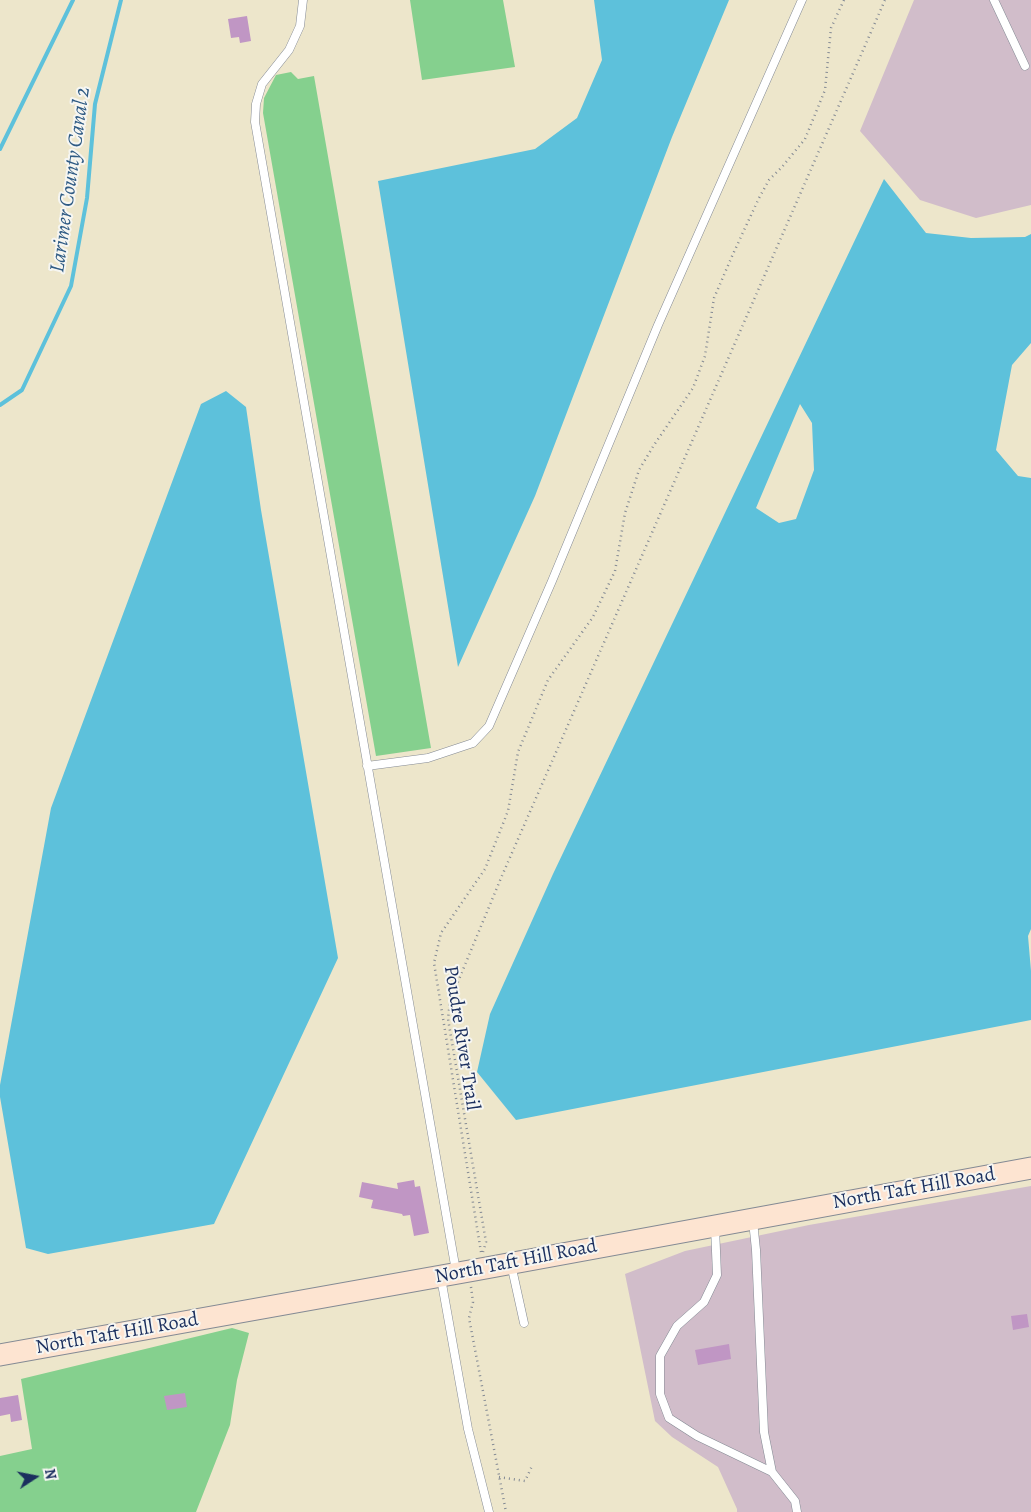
<!DOCTYPE html>
<style>
body{margin:0}
#map{position:relative;width:1031px;height:1512px;overflow:hidden;background:#ede6cb;font-family:Alegreya,serif}
canvas{display:block}
.north{position:absolute;left:10px;top:1452px;width:50px;height:50px;-webkit-text-stroke:4px #f6f6f2;paint-order:stroke;rotate:79deg;font-size:14px;font-weight:700;line-height:20px;text-align:center;color:#1b2f5e}
.north::after{content:'';display:block;margin:auto;width:18px;height:22px;background:#1b2f5e;clip-path:polygon(50% 0,100% 100%,50% 72%,0 100%)}
</style>
<div id="map">
<canvas width="1031" height="1512"></canvas>
<div class="north">N</div>
</div>
<script>
const c = document.querySelector('canvas').getContext('2d');
c.lineJoin = 'round';
function fillPath(path, color) { c.fillStyle = color; c.fill(path, 'evenodd'); }
const shape = rows => new Path2D(rows.map(r => 'M' + r).join(''));
function stroke(path, color, width, dash) { c.strokeStyle = color; c.lineWidth = width; c.lineCap = dash ? 'butt' : 'round'; c.setLineDash(dash || []); c.stroke(path); }
function drawText(font, color, halo, rows, align = 'center') {
  c.font = font + ' Alegreya,serif'; c.lineWidth = 4; c.setLineDash([]); c.textBaseline = 'middle'; c.strokeStyle = halo; c.fillStyle = color; for (const [text, x, y, turn = 0] of rows) {
    c.save(); c.translate(x, y); c.rotate((+turn || 0) * Math.PI / 180); c.textAlign = isNaN(turn) ? turn : align; if (halo) c.strokeText(text, 0, 0); c.fillText(text, 0, 0); c.restore();
  }
}
const industrial = shape([
 [914,0,1031,0,1031,205,976,218,920,200,860,131],
 [1031,1186,1031,1512,737,1512,737,1509,718,1467,672,1437,655,1421,625,1274,685,1251,809,1225]
]);
const green = shape([
 [410,0,503,0,515,67,422,80],
 [291,72,298,79,314,76,431,748,376,756,263,113,264,98,276,75],
 [232,1328,249,1333,237,1380,230,1425,196,1512,0,1512,0,1456,32,1449,21,1379]
]);
const water = shape([
 [594,0,729,0,672,137,535,496,458,667,378,181,535,149,577,118,602,60],
 [884,179,926,233,971,238,1025,237,1031,234,1031,343,1012,365,996,450,1018,476,1031,478,1031,929,1028,936,1031,971,1031,1020,516,1120,477,1072,490,1014,553,874],
 [800,404,812,423,814,470,796,519,779,523,756,508],
 [226,391,246,407,261,510,338,958,214,1224,48,1254,26,1248,0,1097,0,1085,51,808,201,404]
]);
const stream = shape([
 [0,149,73,0],
 [0,405,22,390,71,286,87,198,95,104,121,0]
]);
const building = shape([
 [247,16,251,41,240,43,239,37,231,38,228,19],
 [414,1180,415,1187,420,1186,429,1233,414,1236,410,1215,403,1216,402,1214,371,1208,373,1200,359,1197,362,1182,398,1189,397,1183],
 [1027,1314,1029,1327,1013,1330,1011,1316],
 [729,1344,731,1359,698,1365,695,1350],
 [185,1393,187,1407,167,1410,164,1396],
 [18,1395,22,1420,11,1422,10,1414,0,1416,0,1398]
]);
const path = shape([
 [481,1252,434,963,441,933,485,869,508,811,518,752,548,680,593,617,615,571,625,513,639,470,654,445,693,388,705,356,714,298,733,254,759,198,769,180,782,167,805,139,825,90,831,28,844,0],
 [483,1252,486,1242,448,1019,450,1001,501,878,885,0],
 [471,1287,473,1302,469,1318,506,1512],
 [499,1477,525,1481,532,1466]
]);
const lane = shape([
 [303,0,300,26,289,50,262,84,256,104,255,122,456,1271],
 [994,0,1025,66],
 [367,766,428,758,473,743,489,726,552,581,658,325,802,0],
 [753,1221,756,1250,764,1432,772,1472,795,1501,797,1512],
 [715,1227,717,1275,704,1302,677,1326,660,1356,660,1394,669,1418,697,1436,772,1472],
 [511,1264,524,1323],
 [441,1278,468,1429,489,1512]
]);
const secondary = shape([
 [0,1355,475,1270,1031,1168]
]);
const streetNames = [
 ["Poudre River Trail",461,1038,81],
 ["North Taft Hill Road",914,1189,-10],
 ["North Taft Hill Road",516,1262,-11],
 ["North Taft Hill Road",117,1334,-10]
];
const waterNames = [
 ["Larimer County Canal 2",71,180,-82]
];
fillPath(industrial, '#d1bdca');
fillPath(green, '#85d08e');
fillPath(water, '#5dc1db');
stroke(stream, '#5dc1db', 4);
fillPath(building, '#c096c4');
stroke(lane, '#848a94', 9);
stroke(secondary, '#848a94', 23);
stroke(path, '#848a94', 2.5, [1, 4]);
stroke(lane, '#fff', 8);
stroke(secondary, '#fde4d1', 21);
drawText('20px', '#1b2f5e', '#f6f6f2', streetNames);
drawText('italic 21px', '#2f5b84', '#f6f6f2', waterNames);
</script>
